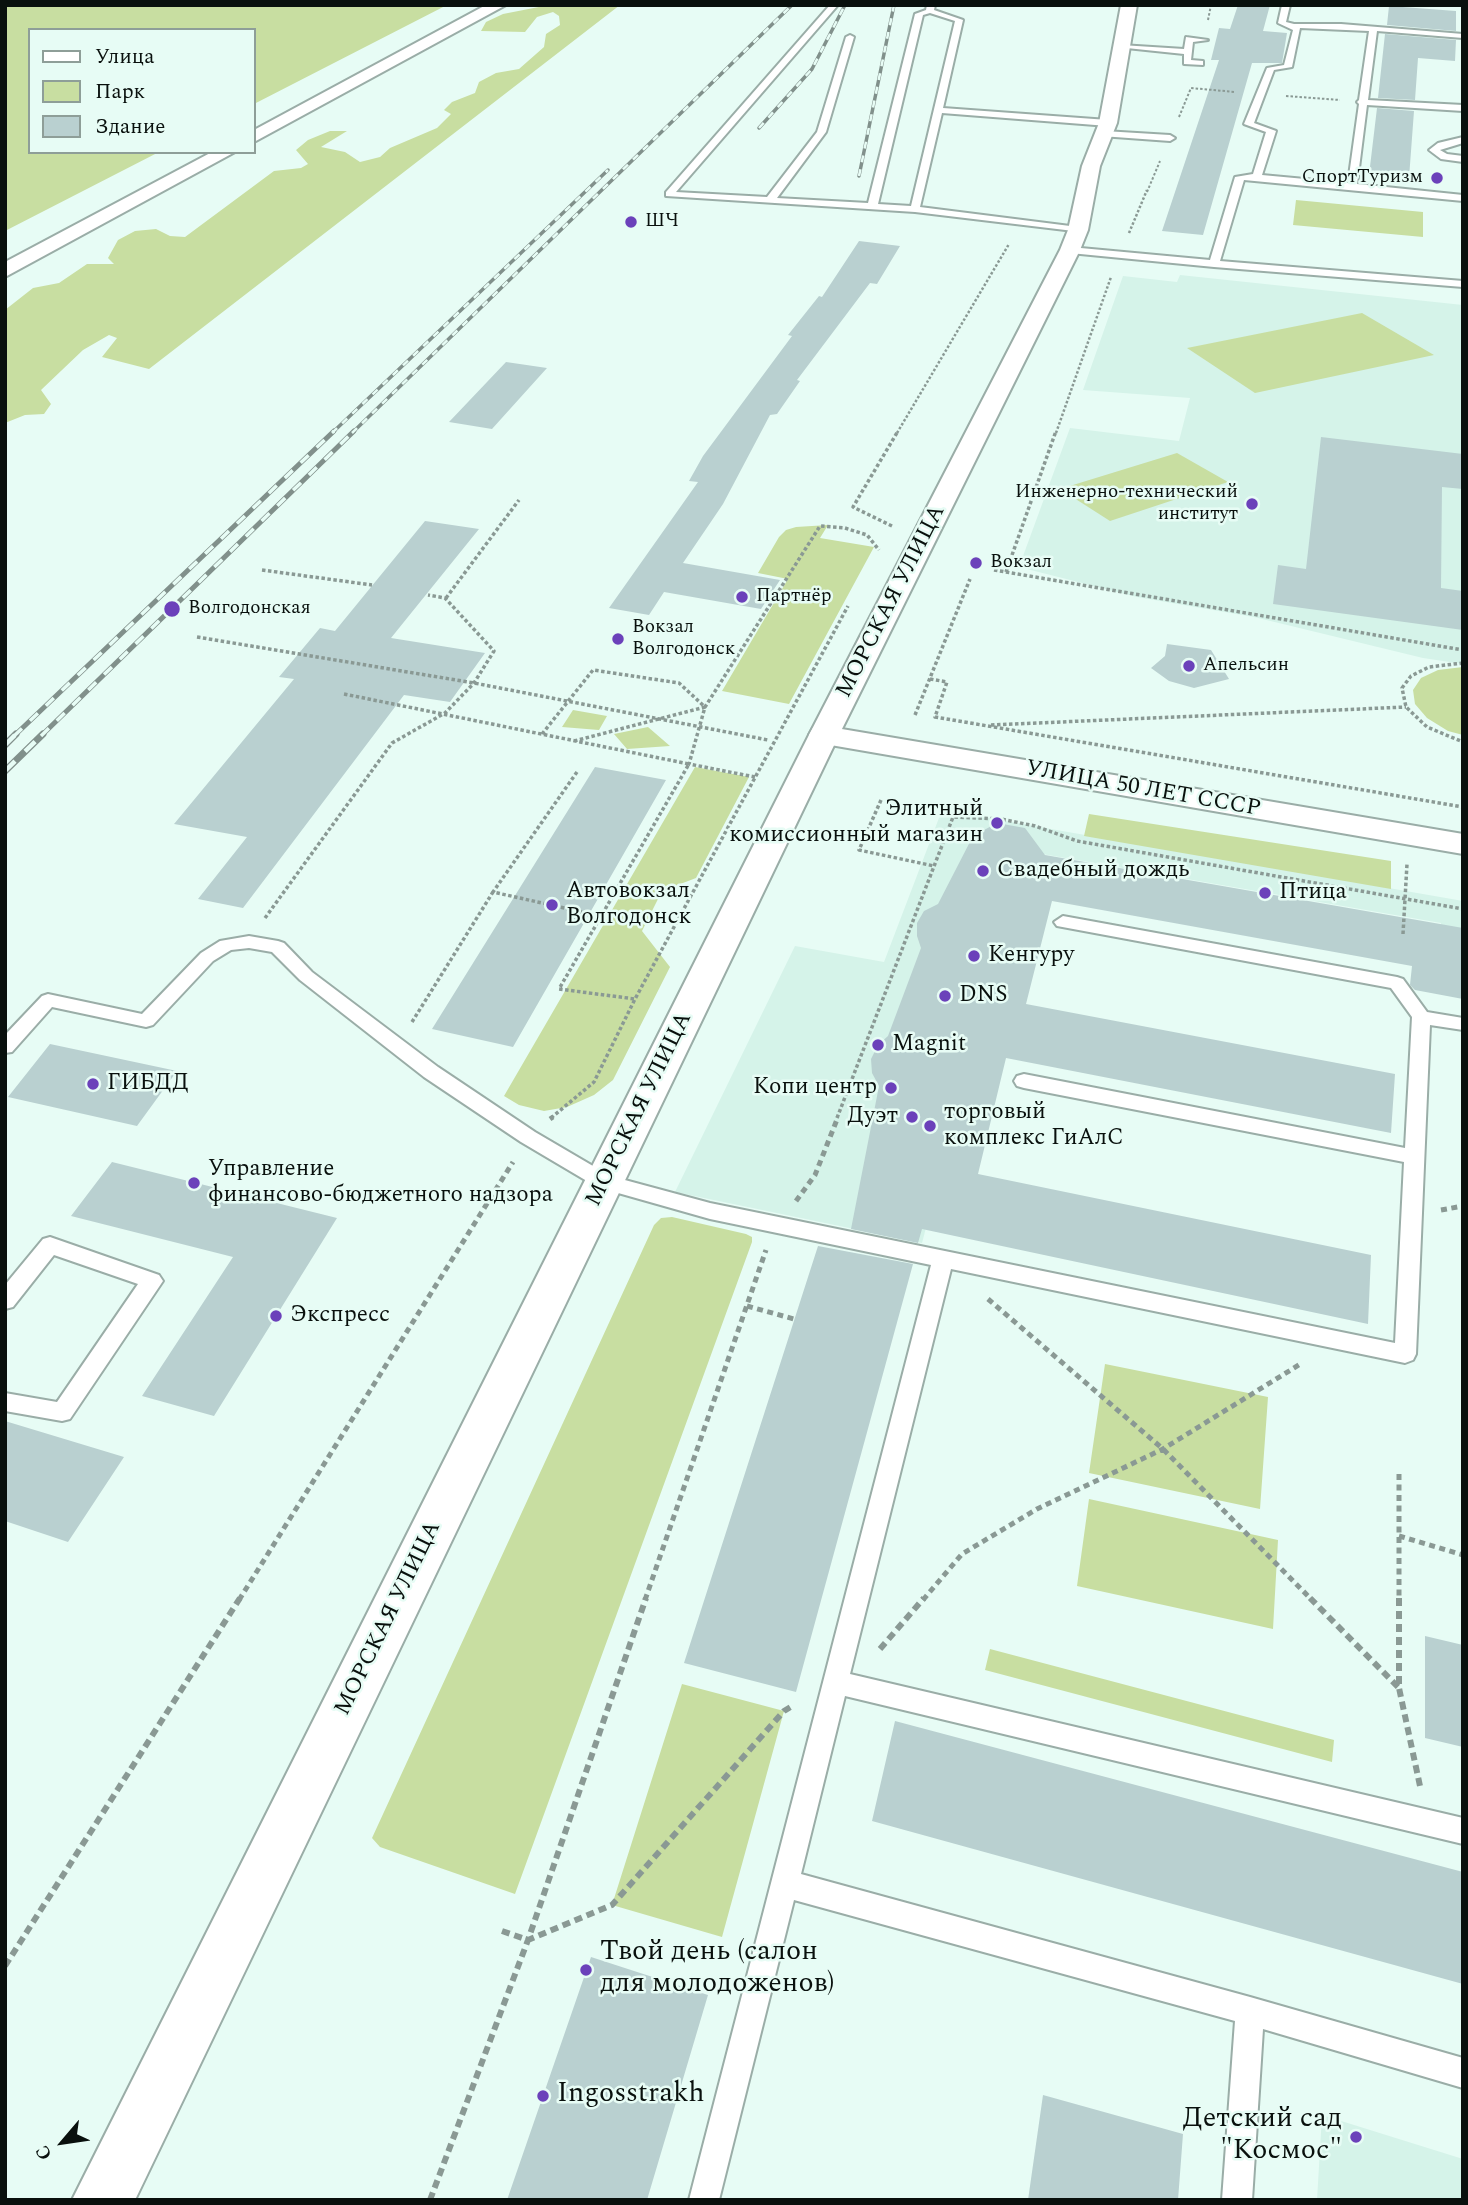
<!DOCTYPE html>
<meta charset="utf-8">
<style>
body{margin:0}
#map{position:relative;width:1468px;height:2205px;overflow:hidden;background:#e7fcf5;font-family:Spectral,serif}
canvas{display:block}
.frame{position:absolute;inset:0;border:7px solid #09100d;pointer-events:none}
.legend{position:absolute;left:28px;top:28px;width:228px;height:126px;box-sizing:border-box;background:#e7fcf5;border:2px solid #8e9e98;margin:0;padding:9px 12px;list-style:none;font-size:21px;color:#09100d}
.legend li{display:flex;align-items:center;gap:14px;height:35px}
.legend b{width:35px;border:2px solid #8e9e98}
.north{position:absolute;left:28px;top:2107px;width:70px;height:70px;-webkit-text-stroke:5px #e7fcf5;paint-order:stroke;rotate:241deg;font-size:19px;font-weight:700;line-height:28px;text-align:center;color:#09100d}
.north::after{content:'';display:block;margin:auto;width:24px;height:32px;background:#09100d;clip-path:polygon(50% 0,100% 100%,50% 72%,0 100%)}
</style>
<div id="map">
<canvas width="1468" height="2205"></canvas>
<div class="frame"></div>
<ul class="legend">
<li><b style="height:9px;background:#fff"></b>Улица</li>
<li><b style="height:19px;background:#c8dea1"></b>Парк</li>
<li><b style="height:19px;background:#b9d0d0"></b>Здание</li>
</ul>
<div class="north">С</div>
</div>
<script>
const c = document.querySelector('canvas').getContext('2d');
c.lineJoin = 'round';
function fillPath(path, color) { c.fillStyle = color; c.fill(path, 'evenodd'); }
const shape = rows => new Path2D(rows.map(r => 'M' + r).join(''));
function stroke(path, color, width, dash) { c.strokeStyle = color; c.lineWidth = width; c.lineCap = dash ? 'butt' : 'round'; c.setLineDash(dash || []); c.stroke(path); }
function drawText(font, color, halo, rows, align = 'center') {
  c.font = font + ' Spectral,serif'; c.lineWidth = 5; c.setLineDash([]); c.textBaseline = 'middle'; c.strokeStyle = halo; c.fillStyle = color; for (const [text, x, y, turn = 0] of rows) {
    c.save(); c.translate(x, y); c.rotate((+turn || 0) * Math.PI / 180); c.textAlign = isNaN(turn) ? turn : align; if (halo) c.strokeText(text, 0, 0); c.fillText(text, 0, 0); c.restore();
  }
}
const built = shape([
 [1180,275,1463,305,1463,664,1423,658,1254,617,1137,597,1019,567,1070,428,1179,441,1190,398,1083,390,1123,276,1177,282],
 [942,810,1463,901,1463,934,1441,930,1441,923,1025,851,922,1243,675,1192,795,946,884,962],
 [1322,2115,1463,2159,1463,2200,1317,2200]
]);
const green = shape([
 [5,5,447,5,254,104,254,30,30,30,30,152,159,152,5,231],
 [549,5,620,5,149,369,102,357,117,338,109,335,83,350,41,390,51,404,44,414,25,415,5,423,5,326,7,325,5,310,33,288,59,283,87,264,114,264,108,258,118,240,135,231,156,229,170,236,185,237,274,171,301,168,308,164,296,150,308,140,330,131,347,131,321,147,345,152,360,162,380,157,390,148,437,128,451,114,444,110,452,102,475,93,479,82,496,73,519,69,544,47,546,34,560,25,559,16,553,12,537,17,525,32,481,31,486,22,503,14],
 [1296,200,1423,212,1423,237,1293,225],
 [1362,313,1434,355,1255,393,1187,348],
 [1177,453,1228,482,1110,521,1060,489],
 [828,525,820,538,874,547,789,704,722,691,788,579,758,573,779,537,786,530,796,527],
 [1463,667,1463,735,1448,731,1427,718,1415,704,1413,690,1421,678,1438,670],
 [573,710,607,716,599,730,562,727],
 [648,727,670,746,627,749,614,734],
 [695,767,749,777,696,878,662,891,642,931,670,967,613,1080,594,1095,567,1107,544,1111,519,1105,504,1096],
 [1089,814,1391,861,1391,889,1084,836],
 [672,1217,746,1234,752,1237,752,1242,515,1894,380,1847,372,1838,654,1225,661,1218],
 [1105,1364,1268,1397,1260,1509,1089,1473],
 [1089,1499,1278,1540,1273,1629,1077,1586],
 [990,1649,1334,1740,1332,1762,985,1670],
 [682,1684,784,1711,722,1937,612,1905]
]);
const building = shape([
 [1238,5,1270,5,1263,31,1287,33,1282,63,1252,63,1203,235,1162,231,1219,60,1211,60,1219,28,1230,29],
 [1389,6,1456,11,1456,31,1387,25],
 [1385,34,1456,40,1455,61,1418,58,1415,100,1378,98],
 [1377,108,1414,111,1409,178,1369,175],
 [859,241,900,246,877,284,870,283,797,380,800,381,777,414,770,415,723,504,683,563,780,580,761,609,664,592,649,615,609,608,698,482,689,481,703,456,792,336,788,335,819,296,822,297],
 [506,362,547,368,492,429,449,422],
 [1321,437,1463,454,1463,489,1442,487,1441,588,1463,591,1463,630,1273,604,1278,565,1306,569],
 [425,521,479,529,391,638,485,653,450,702,404,695,243,908,198,899,247,837,174,824,294,679,279,677,320,628,335,631],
 [1167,644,1211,650,1229,679,1194,688,1169,681,1151,668,1165,656],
 [595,767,666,780,513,1047,432,1029],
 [997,823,1025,828,1045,855,1463,928,1463,999,1415,990,1410,985,1412,966,1052,901,1026,1004,1395,1074,1391,1133,1006,1058,978,1174,1371,1255,1368,1324,922,1229,918,1243,851,1229,879,1086,872,1073,871,1059,878,1045,888,1036,921,948,917,936,917,923,924,911,938,904,973,836],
 [50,1044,177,1071,137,1126,8,1097],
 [112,1162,337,1218,214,1416,142,1396,233,1257,71,1216],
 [818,1246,913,1264,796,1692,684,1663],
 [5,1421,124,1457,68,1542,5,1521],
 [1425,1636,1463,1645,1463,1747,1425,1738],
 [895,1721,1463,1872,1463,1984,872,1821],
 [591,1957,708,1995,647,2200,507,2200],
 [1043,2095,1183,2134,1178,2200,1028,2200]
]);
const pathFar4 = shape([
 [1208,20,1211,5],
 [1286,96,1340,100],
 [1179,117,1191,88,1235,92],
 [1147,192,1160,161]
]);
const pathFar3 = shape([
 [1129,233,1147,190],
 [897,433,1009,244],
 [1056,433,1111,277]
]);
const pathFar2 = shape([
 [892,526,853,507,898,431],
 [262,570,372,585],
 [994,570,1463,650],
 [1006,572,1056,431],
 [446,598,519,500],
 [197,637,474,683,768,740],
 [1463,663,1429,667,1411,676,1402,688,1406,707,1427,727,1463,742],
 [930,679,947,682,935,717,1463,807],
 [344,694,689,764,559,989,635,999],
 [915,715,970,579],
 [991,725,1406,707],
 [542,734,593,670,679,683,705,707,574,741],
 [577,772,493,892,600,916],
 [755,777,689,764,705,707,820,526,845,528,867,535,879,550],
 [881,800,859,850,934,866],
 [265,918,392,743,445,713,474,683,494,651,445,598,428,595],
 [1403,934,1407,864],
 [412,1022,493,892],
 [551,1118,594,1082,635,999,848,606],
 [837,1118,953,817,1001,819,1035,826,1077,841,1463,909]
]);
const pathFar1 = shape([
 [550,1119,553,1117],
 [796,1201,815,1175,838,1117],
 [1441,1210,1463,1206],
 [988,1299,1163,1449,1312,1600],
 [747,1306,794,1319],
 [1399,1474,1399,1600],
 [1399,1536,1463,1555],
 [239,1600,513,1162],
 [645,1600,766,1250],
 [923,1600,962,1554,1037,1509,1163,1449,1302,1363]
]);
const path = shape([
 [1310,1598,1399,1688],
 [1399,1598,1399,1688,1420,1786],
 [880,1649,924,1598],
 [502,1931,528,1940,612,1905,784,1711,794,1705],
 [5,1966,240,1598],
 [430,2200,528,1940,646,1598]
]);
const service = shape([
 [830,5,838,5,676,192,767,197,817,132,846,37,850,35,854,37,826,132,777,198,868,203,915,14,926,10,927,5,935,5,934,10,963,20,943,108,1108,120,1112,123,1108,126,942,113,920,207,1078,227,1082,228,1082,232,915,212,666,196,666,192,830,5],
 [930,13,955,21,911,206,878,204,923,15,930,13],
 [1282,5,1290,5,1286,22,1294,24,1341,24,1463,34,1463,38,1377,31,1368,100,1463,105,1463,111,1367,105,1357,184,1463,195,1463,201,1244,180,1220,261,1463,281,1463,287,1214,267,1070,253,1065,250,1070,247,1210,260,1235,177,1253,174,1266,132,1244,124,1267,68,1284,65,1293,30,1278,23,1282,5],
 [1300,28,1369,31,1359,100,1357,102,1359,104,1348,183,1262,175,1276,131,1254,123,1274,70,1292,67,1300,28],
 [1186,37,1208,40,1193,42,1191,60,1203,61,1203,65,1184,64,1184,54,1117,47,1121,45,1184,49,1186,37],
 [1104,131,1170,135,1175,138,1170,141,1101,136,1101,132,1104,131],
 [1463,137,1463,143,1440,150,1447,154,1463,156,1463,162,1441,159,1429,150,1438,143,1463,137],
 [1063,916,1397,977,1403,979,1427,1012,1463,1018,1463,1030,1430,1025,1416,1354,1413,1360,1405,1363,951,1269,850,1674,1463,1818,1463,1844,845,1696,801,1874,1250,1997,1463,2058,1463,2088,1263,2029,1252,2200,1222,2200,1235,2021,794,1900,719,2200,689,2200,931,1265,710,1219,597,1187,521,1142,424,1077,300,980,272,952,249,948,231,950,213,961,153,1025,146,1027,52,1007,12,1052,5,1053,5,1035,42,996,48,994,142,1014,201,953,220,941,249,936,278,941,284,943,312,972,438,1067,535,1132,610,1176,710,1203,1395,1343,1404,1162,1024,1088,1017,1086,1014,1081,1017,1076,1024,1074,1405,1148,1412,1017,1391,988,1057,926,1054,922,1063,916],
 [50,1237,159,1275,163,1281,70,1419,62,1421,5,1411,5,1393,57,1402,138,1284,54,1255,13,1307,5,1309,5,1285,43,1239,50,1237]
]);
const tertiary = shape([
 [824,726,1463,834,1463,854,813,742,809,735,813,728,824,726]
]);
const secondary = shape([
 [486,5,506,5,254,142,254,130,486,5],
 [212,152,235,152,5,277,5,262,212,152]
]);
const primary = shape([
 [1121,5,1137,5,1117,123,1100,166,1088,230,1080,250,839,735,135,2200,72,2200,809,735,1060,250,1068,230,1082,166,1099,123,1121,5]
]);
const railFar2 = shape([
 [759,128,812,69,845,5],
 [859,176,894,5],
 [332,433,608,170],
 [352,433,792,5]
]);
const railFar1 = shape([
 [14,736,334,431],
 [41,736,354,431]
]);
const rail = shape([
 [5,745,16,734],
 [5,771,43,734]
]);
const markers = [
 [1437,178,7,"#6b41ba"],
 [631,222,7,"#6b41ba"],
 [1252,504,7,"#6b41ba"],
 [976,563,7,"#6b41ba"],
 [742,597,7,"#6b41ba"],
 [172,609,9,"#6b41ba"],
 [618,639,7,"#6b41ba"],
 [1189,666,7,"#6b41ba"],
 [997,823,7,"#6b41ba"],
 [983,871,7,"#6b41ba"],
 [1265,893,7,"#6b41ba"],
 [552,905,7,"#6b41ba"],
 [974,956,7,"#6b41ba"],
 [945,996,7,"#6b41ba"],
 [878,1045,7,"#6b41ba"],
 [93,1084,7,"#6b41ba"],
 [891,1088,7,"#6b41ba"],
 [912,1117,7,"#6b41ba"],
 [930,1126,7,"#6b41ba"],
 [194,1183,7,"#6b41ba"],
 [276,1316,7,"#6b41ba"],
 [586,1970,7,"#6b41ba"],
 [543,2096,7,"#6b41ba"],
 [1356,2137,7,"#6b41ba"]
];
const farPoinames = [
 ["СпортТуризм",1423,178,"right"],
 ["ШЧ",645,222],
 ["Инженерно-технический",1238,493,"right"],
 ["институт",1238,515,"right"],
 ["Вокзал",990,563],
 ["Партнёр",756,597],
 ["Волгодонская",188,609],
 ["Вокзал",632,628],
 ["Волгодонск",632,650],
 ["Апельсин",1203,666]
];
const streetNames = [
 ["МОРСКАЯ УЛИЦА",892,602,-63],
 ["УЛИЦА 50 ЛЕТ СССР",1143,790,10],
 ["МОРСКАЯ УЛИЦА",640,1110,-64],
 ["МОРСКАЯ УЛИЦА",389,1619,-64]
];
const poiNames = [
 ["Элитный",983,810,"right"],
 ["комиссионный магазин",983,836,"right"],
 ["Свадебный дождь",997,871],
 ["Автовокзал",566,892],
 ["Волгодонск",566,918],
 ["Птица",1279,893],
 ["Кенгуру",988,956],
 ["DNS",959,996],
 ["Magnit",892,1045],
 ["ГИБДД",107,1084],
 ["Копи центр",877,1088,"right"],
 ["торговый",944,1113],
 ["комплекс ГиАлС",944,1139],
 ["Дуэт",898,1117,"right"],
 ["Управление",208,1170],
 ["финансово-бюджетного надзора",208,1196],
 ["Экспресс",290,1316]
];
const nearPoinames = [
 ["Твой день (салон",600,1954],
 ["для молодоженов)",600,1986],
 ["Ingosstrakh",557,2096],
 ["Детский сад",1342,2121,"right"],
 ["\"Космос\"",1342,2153,"right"]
];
fillPath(built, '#d5f3e9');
fillPath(green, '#c8dea1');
fillPath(building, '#b9d0d0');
stroke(service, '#9aada7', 4);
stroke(tertiary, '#9aada7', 4);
stroke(secondary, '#9aada7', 4);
stroke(primary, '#9aada7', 4);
stroke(pathFar4, '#8a9994', 2, [2.5, 2]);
stroke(pathFar3, '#8a9994', 2.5, [2.5, 2]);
stroke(pathFar2, '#8a9994', 3.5, [3.5, 2.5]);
stroke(pathFar1, '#8a9994', 5, [6, 4.5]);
stroke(path, '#8a9994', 6, [8, 5]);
fillPath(service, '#fff');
fillPath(tertiary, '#fff');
fillPath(secondary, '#fff');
fillPath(primary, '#fff');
stroke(railFar2, '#81908b', 3.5);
stroke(railFar1, '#81908b', 5);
stroke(rail, '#81908b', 7);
stroke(railFar2, '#e7fcf5', 2.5, [7]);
stroke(railFar1, '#e7fcf5', 3.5, [11]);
stroke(rail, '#e7fcf5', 4.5, [14]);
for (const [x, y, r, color] of markers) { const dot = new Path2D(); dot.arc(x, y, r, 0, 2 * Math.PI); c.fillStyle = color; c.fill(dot); stroke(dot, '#e7fcf5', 2.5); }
drawText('19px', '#09100d', '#e7fcf5', farPoinames, 'left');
drawText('23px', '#09100d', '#e7fcf5', streetNames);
drawText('23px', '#09100d', '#e7fcf5', poiNames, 'left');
drawText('28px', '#09100d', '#e7fcf5', nearPoinames, 'left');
</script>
